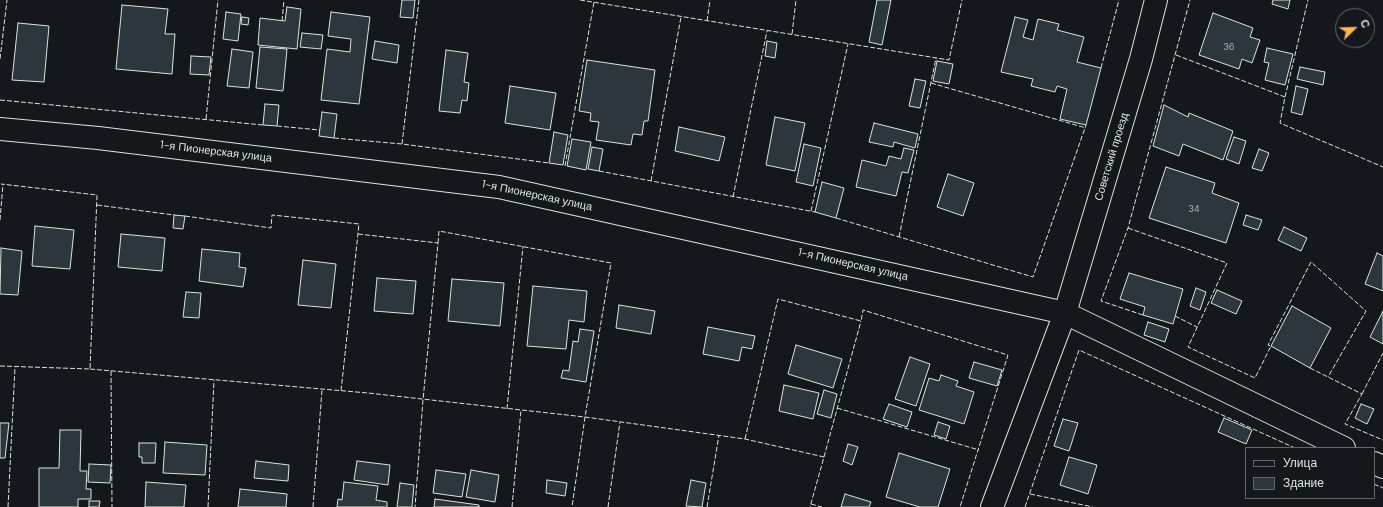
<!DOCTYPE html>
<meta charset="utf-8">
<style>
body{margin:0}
#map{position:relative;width:1383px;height:507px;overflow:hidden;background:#14181c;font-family:"DM Sans",sans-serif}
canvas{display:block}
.legend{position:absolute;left:1245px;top:447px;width:130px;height:52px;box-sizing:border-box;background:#14181c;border:1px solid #626a69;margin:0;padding:5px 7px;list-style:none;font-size:12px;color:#d8e6dc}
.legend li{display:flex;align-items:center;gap:8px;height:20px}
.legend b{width:20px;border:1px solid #626a69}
.north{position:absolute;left:1335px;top:8px;width:40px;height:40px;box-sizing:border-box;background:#14181c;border:1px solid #626a69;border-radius:50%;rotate:67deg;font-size:11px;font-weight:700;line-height:16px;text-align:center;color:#d8e6dc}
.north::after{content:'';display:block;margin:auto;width:14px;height:18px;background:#ffb74d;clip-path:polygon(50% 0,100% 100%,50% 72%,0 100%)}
</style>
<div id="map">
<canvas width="1383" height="507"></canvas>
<ul class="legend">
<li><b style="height:5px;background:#14181c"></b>Улица</li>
<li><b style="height:11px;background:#2c363c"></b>Здание</li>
</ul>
<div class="north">С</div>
</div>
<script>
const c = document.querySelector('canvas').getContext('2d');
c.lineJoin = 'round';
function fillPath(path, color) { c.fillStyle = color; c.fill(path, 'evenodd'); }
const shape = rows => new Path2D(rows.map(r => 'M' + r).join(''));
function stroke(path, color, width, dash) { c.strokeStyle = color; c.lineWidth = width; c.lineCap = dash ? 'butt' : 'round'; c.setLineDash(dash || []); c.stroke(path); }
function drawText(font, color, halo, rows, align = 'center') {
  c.font = font + ' "DM Sans",sans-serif'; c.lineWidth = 3; c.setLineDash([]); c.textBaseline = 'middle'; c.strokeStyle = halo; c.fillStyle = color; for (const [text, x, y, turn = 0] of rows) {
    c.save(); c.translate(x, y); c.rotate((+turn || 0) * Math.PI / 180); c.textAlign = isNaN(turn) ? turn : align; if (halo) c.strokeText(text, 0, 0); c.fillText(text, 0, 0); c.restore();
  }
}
const building = shape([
 [402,0,415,0,413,18,400,17,402,0],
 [877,0,891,0,882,45,869,42,877,0],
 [1273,0,1290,0,1288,9,1272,4,1273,0],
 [122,5,168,9,165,34,175,34,172,74,116,69,122,5],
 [287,7,301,9,297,49,258,45,260,18,285,21,287,7],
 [226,12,241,14,238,41,223,39,226,12],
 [331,12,370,17,359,104,321,100,327,49,350,52,351,39,328,36,331,12],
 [1213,13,1253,28,1250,37,1260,40,1252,63,1242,59,1239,69,1199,55,1213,13],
 [242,17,249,18,248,25,241,24,242,17],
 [1015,17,1028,20,1023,37,1033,40,1038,19,1059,24,1057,30,1084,37,1077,62,1101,68,1086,125,1060,119,1067,89,1057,86,1055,92,1031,86,1033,79,1001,72,1015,17],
 [18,23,49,26,44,82,12,80,18,23],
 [302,33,323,35,321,49,300,47,302,33],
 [375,41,399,45,397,63,372,59,375,41],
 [767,41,777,43,775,58,765,56,767,41],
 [260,47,287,49,283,91,256,88,260,47],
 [1267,48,1293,54,1285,85,1265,80,1269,63,1264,62,1267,48],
 [232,49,253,52,249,88,227,86,232,49],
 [446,50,468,53,464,82,469,83,467,101,462,100,460,113,439,111,446,50],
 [191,56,211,57,209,75,190,74,191,56],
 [587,60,655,70,648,121,644,121,642,135,633,134,631,145,596,140,599,122,590,121,591,113,579,111,587,60],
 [937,61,953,64,949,84,933,81,937,61],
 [1300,67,1325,72,1323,85,1297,79,1300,67],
 [915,79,926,81,920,108,909,106,915,79],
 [510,86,556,93,550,130,505,123,510,86],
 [1296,86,1308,89,1302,115,1291,112,1296,86],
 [265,104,279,105,277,126,263,125,265,104],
 [1164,105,1188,117,1189,113,1233,131,1223,160,1183,144,1179,156,1153,146,1164,105],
 [322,112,337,114,334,138,319,136,322,112],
 [775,117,805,123,795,171,766,165,775,117],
 [874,123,918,134,915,148,894,142,893,147,869,142,874,123],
 [679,127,725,137,719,161,675,151,679,127],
 [554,132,568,135,563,165,549,163,554,132],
 [1234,137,1246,141,1239,164,1226,159,1234,137],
 [572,139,591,142,586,170,567,166,572,139],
 [804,144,821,148,813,186,796,182,804,144],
 [592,147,603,149,599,171,588,169,592,147],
 [904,148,914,150,908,173,902,172,896,196,856,187,862,160,886,166,889,156,901,159,904,148],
 [1259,149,1269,153,1262,171,1252,168,1259,149],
 [1166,167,1215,183,1212,193,1239,203,1226,243,1149,218,1166,167],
 [948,174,974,183,963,216,937,207,948,174],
 [822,182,844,188,836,218,815,212,822,182],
 [174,215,185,216,183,229,173,228,174,215],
 [1246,215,1262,220,1258,230,1243,225,1246,215],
 [35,226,74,230,70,269,32,266,35,226],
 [1284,227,1307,238,1301,251,1278,240,1284,227],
 [121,234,165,238,162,271,118,267,121,234],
 [1,248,22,251,18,295,0,294,1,248],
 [202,249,240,253,239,267,246,268,243,287,199,281,202,249],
 [1377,253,1383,256,1383,291,1365,284,1377,253],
 [303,260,336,264,331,308,298,305,303,260],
 [1129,273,1183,289,1173,324,1143,315,1145,307,1120,299,1129,273],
 [377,278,416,281,413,314,374,311,377,278],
 [452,279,504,283,500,326,448,321,452,279],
 [533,286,587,291,584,322,569,320,566,349,527,346,533,286],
 [1196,288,1206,292,1200,310,1190,306,1196,288],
 [1217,290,1242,301,1236,314,1211,303,1217,290],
 [186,292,201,293,199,318,183,317,186,292],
 [619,305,655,311,651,334,616,328,619,305],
 [1292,306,1331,328,1310,368,1271,346,1292,306],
 [1383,311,1383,344,1370,337,1383,311],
 [1148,322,1169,329,1165,342,1144,335,1148,322],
 [708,327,755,336,752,349,742,347,739,361,703,354,708,327],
 [580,329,594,331,586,382,561,378,563,370,569,371,573,341,578,342,580,329],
 [796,345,842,359,833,388,788,374,796,345],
 [910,357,930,364,916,406,895,399,910,357],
 [974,362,1002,370,997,386,969,378,974,362],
 [941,375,958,381,956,386,974,392,964,424,919,410,929,378,939,381,941,375],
 [784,385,819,393,813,419,779,411,784,385],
 [824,390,837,394,831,418,817,414,824,390],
 [889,404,912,412,907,427,883,419,889,404],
 [1361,404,1374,409,1367,424,1355,418,1361,404],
 [1224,418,1252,430,1246,444,1218,432,1224,418],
 [1063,419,1078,423,1069,451,1054,446,1063,419],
 [938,422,950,426,946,439,934,435,938,422],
 [0,423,9,423,5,458,0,458,0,423],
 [60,430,81,430,80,471,87,471,86,489,91,489,91,499,78,499,78,507,39,507,39,468,59,468,60,430],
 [165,442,207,445,205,475,163,473,165,442],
 [139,443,156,443,155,463,142,463,142,457,139,457,139,443],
 [848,444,858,447,852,465,843,461,848,444],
 [899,453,950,469,938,507,920,507,886,497,899,453],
 [1069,457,1097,465,1088,494,1060,485,1069,457],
 [256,461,289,465,288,481,254,478,256,461],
 [357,461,390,465,388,485,354,480,357,461],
 [89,464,111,465,110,483,88,482,89,464],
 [436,470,466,474,462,497,433,493,436,470],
 [471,470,499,475,495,502,466,497,471,470],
 [547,480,567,483,565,496,546,493,547,480],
 [691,480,706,483,702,507,686,506,691,480],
 [146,482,186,485,184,507,145,507,146,482],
 [344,482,378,486,376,500,387,502,387,507,337,507,338,499,342,500,344,482],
 [400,483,414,485,412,507,397,507,400,483],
 [240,489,287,494,286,507,238,507,240,489],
 [845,494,871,502,869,507,841,507,845,494],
 [435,499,479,505,479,507,434,507,435,499],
 [89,501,100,501,99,507,89,507,89,501]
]);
const minor = shape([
 [0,129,98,138,499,187,1065,313,1344,448],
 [1374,463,1383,467],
 [992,507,1065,313,1141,59,1156,0]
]);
const fence = shape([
 [419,0,402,144,549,163],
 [580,0,949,60,962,0],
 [282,21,284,0],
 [707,21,710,0],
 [792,34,796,0],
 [1176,55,1285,97,1280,123,1383,167],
 [0,59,7,0],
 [1101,68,1119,0],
 [931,83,1086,128],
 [1285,97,1308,0],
 [0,100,263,125],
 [206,119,218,0],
 [277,126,320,130],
 [334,138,402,144],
 [565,166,594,2],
 [599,171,815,212],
 [651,181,681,17],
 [733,197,767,31],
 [97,205,174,215],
 [811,211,848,44],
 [185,216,271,228,272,215,359,224,341,391],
 [836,218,1033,277,1086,125],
 [0,220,3,184],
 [1128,228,1227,263,1188,347,1255,378,1271,346,1268,345,1311,262,1366,311,1328,377],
 [358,234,438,243,423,400,415,507],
 [899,237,936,58],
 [438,243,439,231,611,263,585,417,572,507],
 [1143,315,1101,301,1128,228,1190,0],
 [1175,316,1197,327],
 [0,366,90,369,97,195,1,184],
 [1310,368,1362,394,1345,424,1383,440],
 [90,369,368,393,585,417,745,439,824,457,810,507],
 [111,371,112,507],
 [1362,394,1383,353],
 [837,408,979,450],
 [507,409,523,246],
 [745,439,778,299,861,321,863,310,1008,355,960,507],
 [824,457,861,321],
 [1374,484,1383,488],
 [1030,494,1093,507],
 [811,504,822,507],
 [8,507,15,367],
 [208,507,214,380],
 [313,507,322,390],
 [512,507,521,410],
 [608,507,620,422],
 [707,507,719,435],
 [1025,507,1079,350,1295,448]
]);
const numberNames = [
 ["36",1229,48],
 ["34",1194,210]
];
const streetNames = [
 ["1-я Пионерская улица",216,152,7],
 ["Советский проезд",1112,157,-73],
 ["1-я Пионерская улица",537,196,12],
 ["1-я Пионерская улица",853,265,13]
];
fillPath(building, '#2c363c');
stroke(building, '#d8e6dc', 1);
stroke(minor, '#d8e6dc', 24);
stroke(minor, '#14181c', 22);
stroke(fence, '#d8e6dc', 1, [5, 2]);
drawText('9px', '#adbab4', null, numberNames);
drawText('11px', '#d8e6dc', '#14181c', streetNames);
</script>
